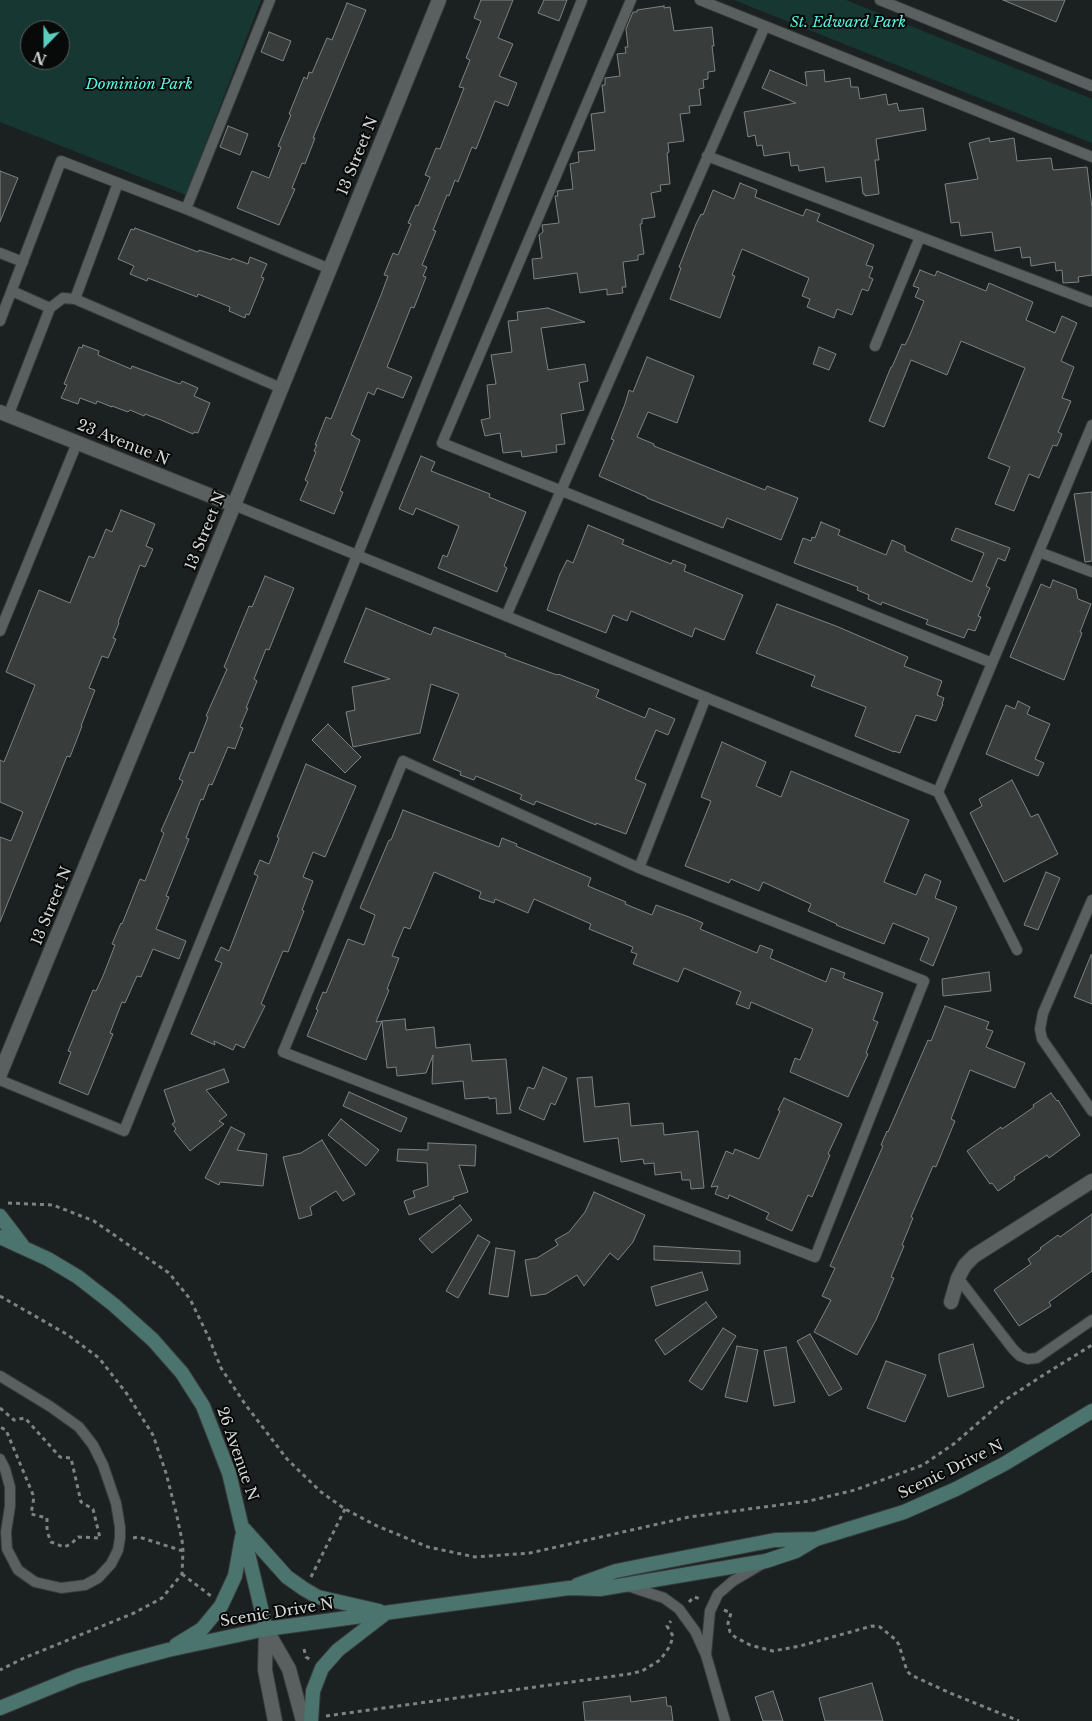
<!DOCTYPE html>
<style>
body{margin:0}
#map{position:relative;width:1092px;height:1721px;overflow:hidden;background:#1b2120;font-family:"Libre Baskerville",serif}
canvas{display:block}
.north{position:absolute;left:20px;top:20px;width:50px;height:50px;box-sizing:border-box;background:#080a09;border:1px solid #5a5c5b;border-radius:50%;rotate:202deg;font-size:14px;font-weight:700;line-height:20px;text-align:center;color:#d4d7d6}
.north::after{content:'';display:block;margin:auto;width:18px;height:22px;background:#59cebe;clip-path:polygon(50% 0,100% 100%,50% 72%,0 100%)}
</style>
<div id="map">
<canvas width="1092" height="1721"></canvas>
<div class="north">N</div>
</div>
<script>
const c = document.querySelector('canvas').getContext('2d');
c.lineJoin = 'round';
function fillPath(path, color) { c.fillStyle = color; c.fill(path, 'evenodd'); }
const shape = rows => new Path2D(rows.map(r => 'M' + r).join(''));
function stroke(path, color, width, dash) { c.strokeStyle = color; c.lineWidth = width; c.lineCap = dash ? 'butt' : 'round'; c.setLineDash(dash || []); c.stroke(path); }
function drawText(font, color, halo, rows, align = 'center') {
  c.font = font + ' "Libre Baskerville",serif'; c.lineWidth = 4; c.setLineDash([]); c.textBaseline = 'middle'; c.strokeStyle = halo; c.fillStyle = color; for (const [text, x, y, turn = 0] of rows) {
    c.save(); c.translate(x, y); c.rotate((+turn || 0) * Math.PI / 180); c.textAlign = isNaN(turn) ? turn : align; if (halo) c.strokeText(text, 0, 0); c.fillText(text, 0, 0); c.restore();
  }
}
const green = shape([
 [0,0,261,0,186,195,0,122],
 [30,30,60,30,60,60,30,60],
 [734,0,846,0,1092,99,1092,143]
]);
const building = shape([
 [481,0,513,0,498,38,513,44,499,76,517,83,508,106,495,101,476,149,472,147,458,182,455,180,449,196,447,195,433,230,436,231,422,265,427,267,423,276,426,277,414,308,411,307,387,367,412,377,403,398,377,388,374,395,368,392,351,435,354,436,354,437,360,440,340,491,343,492,334,514,300,500,308,482,305,480,316,452,314,451,317,445,315,445,326,417,331,419,381,295,388,276,384,275,393,253,398,255,411,224,408,223,416,205,418,206,430,177,425,175,436,148,440,149,464,88,459,87,470,60,466,58,481,21,474,18,481,0],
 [544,0,567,0,559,21,538,13,544,0],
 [1003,0,1065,0,1056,22,1003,0],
 [347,3,366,10,313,138,315,138,305,164,302,163,292,188,295,189,279,225,237,208,252,171,269,178,281,147,278,146,291,115,289,114,304,77,307,79,309,72,312,73,327,38,332,40,347,3],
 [664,6,664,8,670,7,674,31,712,27,714,46,712,46,715,71,708,72,708,79,703,80,704,88,699,89,701,105,689,106,690,113,680,114,684,141,668,143,669,152,667,153,670,184,660,185,661,191,651,193,655,217,642,219,642,224,640,224,644,254,638,255,638,260,623,262,626,287,622,287,623,293,607,295,607,289,580,293,577,273,534,279,532,259,542,258,539,235,543,232,542,225,559,223,555,196,558,196,557,191,573,189,570,164,579,162,578,152,595,150,591,114,605,112,602,85,605,85,605,78,620,76,617,54,626,53,625,47,628,47,626,29,633,12,637,12,637,10,664,6],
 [269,32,291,41,283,61,261,52,269,32],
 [770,70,807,86,805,72,824,70,825,82,850,78,851,87,858,87,860,99,886,94,888,105,897,103,899,111,923,108,926,130,876,139,879,160,875,160,879,194,865,196,865,194,863,194,861,177,826,182,824,167,799,171,798,165,791,166,789,152,764,156,762,145,757,146,755,135,748,137,744,112,796,103,762,88,770,70],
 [228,126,248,134,240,155,220,147,228,126],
 [989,138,990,142,1014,138,1017,161,1051,158,1053,170,1087,167,1092,208,1092,275,1078,277,1079,282,1063,283,1062,270,1056,271,1055,262,1031,266,1030,257,1022,258,1020,247,995,251,992,232,961,236,959,222,951,223,945,184,978,179,969,143,989,138],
 [0,171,18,178,0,222,0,171],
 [740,183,757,190,755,197,803,216,806,209,820,214,817,221,874,245,866,265,873,267,869,277,873,279,868,291,862,289,852,315,837,309,834,318,807,307,810,299,802,296,809,278,742,249,732,275,735,276,720,318,670,299,681,268,679,267,696,224,701,214,703,215,713,190,734,199,740,183],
 [135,228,198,252,199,250,231,260,232,258,248,264,250,257,267,264,261,277,264,278,249,315,246,314,245,318,229,311,230,307,198,294,197,297,148,278,147,281,130,274,134,266,118,259,131,229,134,230,135,228],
 [920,270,935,276,937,271,986,291,989,283,1033,302,1026,320,1055,333,1062,316,1077,323,1061,361,1074,367,1062,398,1071,401,1058,432,1062,434,1057,446,1053,445,1039,478,1029,474,1014,511,995,504,1010,467,988,458,1025,368,961,341,947,375,911,360,884,427,869,421,891,367,892,367,902,344,905,345,909,337,924,301,915,297,919,288,913,286,920,270],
 [548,308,585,322,541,328,548,370,585,364,588,381,579,383,584,410,561,414,565,444,556,445,557,452,522,457,521,451,503,453,500,433,485,436,481,420,490,418,487,385,496,384,491,355,512,352,508,321,518,320,517,312,548,308],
 [83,345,99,351,98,355,131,369,132,366,180,384,182,381,198,388,194,396,210,403,198,433,194,432,193,434,161,420,145,414,144,416,130,410,128,412,112,406,112,407,97,401,96,404,80,398,78,404,61,398,67,385,64,384,79,347,82,348,83,345],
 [819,347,836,354,829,370,813,364,819,347],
 [647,357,694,376,677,423,648,412,637,437,654,444,654,446,765,490,767,486,798,498,781,540,727,518,723,528,647,498,647,497,599,476,614,440,611,439,625,404,629,390,633,392,647,357],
 [421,456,435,462,431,471,490,494,489,497,526,512,504,566,507,568,497,592,438,568,443,555,447,557,459,526,416,508,413,515,399,509,421,456],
 [1092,492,1092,561,1085,562,1074,494,1092,492],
 [121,510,155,524,146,546,153,549,145,567,140,565,118,622,119,623,113,638,116,639,108,658,102,656,89,688,95,690,81,726,82,726,70,757,67,756,0,922,0,837,11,841,23,812,0,802,0,760,4,762,35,685,6,672,39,590,70,603,89,556,94,558,106,529,112,532,121,510],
 [821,522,840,530,838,535,886,555,892,540,905,546,905,551,972,582,984,553,951,540,956,528,1010,548,1005,561,998,558,986,586,990,588,978,616,981,617,975,631,968,629,964,638,926,624,928,620,882,602,881,605,868,599,869,595,857,590,858,587,794,563,803,538,811,541,812,537,815,538,821,522],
 [588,525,624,540,622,544,671,564,673,560,686,565,684,571,743,595,724,640,695,628,692,637,631,611,627,621,613,615,606,633,547,610,560,574,567,560,573,563,588,525],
 [265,576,294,588,269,650,266,649,254,679,257,681,246,708,248,708,240,727,243,728,235,749,228,747,212,785,209,784,203,800,201,799,186,838,189,839,166,896,169,897,156,929,186,941,179,959,153,949,141,977,137,976,125,1003,122,1002,110,1033,113,1034,88,1095,59,1083,71,1052,68,1051,93,990,96,991,103,976,115,945,112,944,121,923,122,924,140,879,145,881,164,833,161,831,183,781,179,779,190,752,194,753,208,717,206,716,227,669,224,667,249,606,252,607,265,576],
 [1053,580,1076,589,1078,599,1091,604,1080,632,1082,633,1064,680,1010,657,1041,584,1050,588,1053,580],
 [777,604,836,626,908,657,904,666,942,681,937,695,944,698,942,704,943,704,936,721,916,715,900,753,894,751,894,752,855,736,866,707,811,686,815,676,756,653,777,604],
 [366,608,431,635,434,627,506,654,505,656,557,675,558,674,599,690,596,697,645,718,649,708,675,719,668,735,656,730,635,779,646,784,626,834,596,823,596,825,536,801,534,805,520,799,522,795,476,776,474,780,460,775,461,772,433,760,459,694,431,684,420,733,353,747,346,712,355,710,352,687,390,679,344,662,366,608],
 [1018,701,1030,707,1027,714,1050,724,1035,759,1044,763,1038,776,986,754,1006,705,1015,709,1018,701],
 [328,724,361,757,345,773,312,740,328,724],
 [722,742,766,762,756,786,781,797,791,771,909,820,884,882,916,895,925,874,941,881,935,898,957,907,933,966,920,960,929,938,893,923,884,944,836,925,837,924,808,911,811,904,763,882,759,891,731,879,729,883,685,866,711,801,701,797,722,742],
 [306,764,356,786,325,857,313,852,303,877,313,881,302,910,304,911,288,952,283,951,261,1004,265,1006,244,1048,236,1044,233,1050,214,1041,215,1045,191,1034,222,963,215,960,221,947,229,951,258,876,254,874,260,860,269,864,279,838,277,837,306,764],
 [1012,780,1031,817,1038,814,1058,854,1004,882,970,813,982,806,979,799,1012,780],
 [403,810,499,847,502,838,517,844,516,846,591,878,588,886,626,902,625,904,652,915,656,905,689,917,703,923,700,929,757,953,760,945,773,950,770,958,826,982,831,968,845,973,843,978,883,993,873,1020,878,1022,866,1053,868,1054,848,1097,790,1072,795,1058,800,1060,813,1029,751,1002,749,1009,736,1004,741,992,684,968,678,982,633,964,637,954,631,952,633,947,589,929,591,924,534,899,528,913,495,899,494,903,479,898,481,892,434,872,410,929,404,927,392,956,399,958,387,989,389,990,376,1022,382,1021,366,1060,307,1036,318,1010,316,1009,323,992,326,993,348,939,364,945,375,915,360,908,389,840,391,840,403,810],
 [1046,872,1060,878,1038,930,1024,925,1046,872],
 [1091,955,1092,955,1092,1004,1074,997,1091,955],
 [989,972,991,991,943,996,942,979,989,972],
 [945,1006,989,1022,986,1029,993,1031,986,1047,1025,1063,1015,1088,970,1070,951,1119,955,1121,936,1167,933,1166,911,1217,913,1218,902,1245,904,1246,891,1277,894,1278,876,1320,857,1355,814,1332,831,1300,822,1296,835,1268,830,1266,883,1146,881,1145,887,1131,888,1132,928,1040,931,1041,945,1006],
 [405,1019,406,1030,434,1027,436,1048,470,1044,472,1061,506,1059,511,1113,497,1114,496,1098,489,1099,489,1097,465,1099,463,1081,432,1084,433,1055,426,1073,397,1076,396,1067,387,1068,382,1021,405,1019],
 [543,1067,567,1078,555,1105,551,1103,544,1120,519,1109,528,1087,534,1089,543,1067],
 [224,1069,229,1082,206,1090,227,1115,219,1121,224,1124,190,1151,174,1131,176,1129,172,1124,175,1122,164,1090,224,1069],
 [592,1077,595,1107,629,1103,631,1126,663,1123,664,1135,698,1131,704,1188,691,1189,690,1180,682,1180,681,1172,655,1175,654,1163,644,1164,643,1159,621,1162,618,1138,584,1142,577,1078,592,1077],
 [349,1092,407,1118,401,1132,343,1106,349,1092],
 [1051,1093,1057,1101,1058,1100,1080,1135,1049,1158,1047,1155,1014,1177,1015,1179,998,1191,992,1183,990,1184,967,1151,1001,1127,1002,1129,1034,1107,1033,1105,1051,1093],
 [784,1098,842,1124,828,1154,830,1155,812,1197,808,1195,792,1231,766,1219,769,1213,729,1195,728,1199,715,1194,718,1186,711,1187,726,1151,733,1154,735,1149,759,1159,780,1111,778,1110,784,1098],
 [341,1119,379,1150,366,1166,328,1135,341,1119],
 [231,1127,245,1134,237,1150,267,1154,263,1186,220,1182,219,1185,205,1178,231,1127],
 [322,1140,355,1194,343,1201,336,1191,310,1207,312,1215,299,1219,283,1157,301,1153,322,1140],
 [428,1143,476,1145,475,1166,459,1165,468,1192,453,1197,454,1199,409,1215,404,1201,415,1197,413,1191,428,1186,427,1163,397,1161,398,1149,428,1150,428,1143],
 [594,1192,645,1215,633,1242,618,1260,610,1253,584,1286,577,1275,546,1294,531,1296,525,1260,537,1258,558,1245,555,1240,569,1232,585,1212,594,1192],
 [460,1205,472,1220,432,1253,419,1239,460,1205],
 [1092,1214,1092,1271,1049,1302,1051,1306,1019,1326,994,1290,1031,1264,1028,1259,1041,1249,1040,1248,1058,1235,1060,1237,1092,1214],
 [478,1235,490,1242,458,1298,446,1291,478,1235],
 [654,1246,740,1251,740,1264,654,1260,654,1246],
 [496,1248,515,1251,508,1297,489,1294,496,1248],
 [702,1272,708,1290,656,1306,651,1287,702,1272],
 [706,1302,717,1317,665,1355,655,1340,706,1302],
 [723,1328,736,1336,702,1390,689,1381,723,1328],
 [810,1334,842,1389,829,1396,797,1341,810,1334],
 [973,1344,984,1387,948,1397,939,1360,939,1354,973,1344],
 [737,1346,758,1350,747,1402,725,1397,737,1346],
 [786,1347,795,1402,774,1406,764,1351,786,1347],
 [886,1361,926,1375,905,1422,867,1408,886,1361],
 [872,1683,883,1721,825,1721,819,1698,872,1683],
 [773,1691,783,1721,763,1721,755,1697,773,1691],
 [630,1696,631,1702,666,1697,667,1706,671,1706,673,1721,585,1721,583,1702,630,1696]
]);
const path = shape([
 [8,1203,53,1205,94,1221,169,1273,190,1299,209,1338,221,1368,245,1404,287,1459,321,1492,345,1509,375,1525,428,1547,475,1557,530,1553,689,1517,809,1501,855,1490,923,1465,955,1443,1002,1402,1045,1374,1092,1345],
 [0,1296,68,1335,99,1358,127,1394,153,1435,166,1473,176,1512,182,1540,183,1551,182,1574,162,1598,134,1613,24,1658,0,1670],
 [0,1408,14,1420,25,1418,60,1457,71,1458,81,1502,93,1509,100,1538,78,1537,71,1544,64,1547,51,1542,47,1531,47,1518,31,1514,34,1497,6,1430,0,1427],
 [133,1538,139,1537,183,1551],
 [182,1574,211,1596],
 [311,1577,345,1509],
 [689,1602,694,1597,701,1599],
 [284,1608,294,1606],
 [724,1610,731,1613,728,1623,729,1628,730,1632,735,1637,750,1645,773,1651,800,1646,872,1626,880,1627,896,1640,899,1645,907,1671,911,1675,950,1693,1019,1721],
 [232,1616,244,1614],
 [304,1649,306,1657,311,1660],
 [326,1716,629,1674,642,1671,660,1660,670,1646,673,1636,667,1626,671,1621]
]);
const service = shape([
 [631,0,442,443,992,663],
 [700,0,1092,157],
 [880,0,1092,86],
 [707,156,1092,302],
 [186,209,270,0],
 [0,253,23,262],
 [12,291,50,308],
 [75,299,118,183],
 [0,321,61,161,186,209,330,269],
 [875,346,920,237],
 [8,416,50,308,63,298,75,299,281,388],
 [234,505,938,792,1017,950],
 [1039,552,1092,572],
 [506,616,765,26],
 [0,631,77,443],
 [403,761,639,868,924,981,815,1257,283,1052,403,761],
 [938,792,1092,425],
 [639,868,706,697],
 [1092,900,1043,1013,1040,1029,1042,1039,1092,1111],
 [0,1080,124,1131,582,0],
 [958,1278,1013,1349,1020,1356,1028,1359,1037,1358,1092,1320],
 [0,1376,51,1407,79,1427,93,1445,103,1465,116,1503,120,1527,120,1538,118,1550,111,1564,98,1578,85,1585,61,1588,35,1582,18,1570,7,1549,6,1532,10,1506,10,1487,5,1469,0,1459],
 [628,1586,664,1598,679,1609,695,1631,706,1655,725,1721],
 [706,1654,710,1611,718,1594,733,1581,762,1564]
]);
const minor = shape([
 [0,412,234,505],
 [951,1302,958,1278,965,1265,974,1256,1092,1181]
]);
const tertiary = shape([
 [0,1074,234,505,439,0],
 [266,1629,289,1669,303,1721],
 [266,1630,265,1670,275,1721]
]);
const secondary = shape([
 [0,1216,22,1245],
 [0,1237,48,1259,78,1277,114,1305,153,1340,182,1373,203,1406,229,1473,266,1629],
 [244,1529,287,1577,304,1589,318,1597,379,1611],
 [577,1585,616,1571,651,1564,775,1540,815,1539],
 [176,1645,202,1629,221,1606,235,1576,242,1537],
 [0,1708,78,1676,123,1662,168,1650,266,1629,569,1588,600,1589,766,1561,796,1551,816,1539,904,1512,956,1489,1004,1464,1092,1411],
 [311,1721,313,1691,322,1668,338,1650,386,1613]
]);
const parkNames = [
 ["St. Edward Park",848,23],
 ["Dominion Park",139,85]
];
const streetNames = [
 ["13 Street N",358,156,-68],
 ["23 Avenue N",123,443,22],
 ["13 Street N",206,531,-68],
 ["13 Street N",52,906,-68],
 ["26 Avenue N",237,1454,71],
 ["Scenic Drive N",951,1470,-26],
 ["Scenic Drive N",277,1613,-9]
];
fillPath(green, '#173732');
fillPath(building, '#383d3c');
stroke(building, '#7d8382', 1);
stroke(service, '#373b3a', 12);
stroke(minor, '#373b3a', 16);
stroke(tertiary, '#373b3a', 16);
stroke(secondary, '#373b3a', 16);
stroke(path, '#7e8281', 3, [4, 4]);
stroke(service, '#5a605f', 10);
stroke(minor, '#5a605f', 14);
stroke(tertiary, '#5a605f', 14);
stroke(secondary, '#4b746f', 14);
drawText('italic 15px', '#5af5e1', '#080a09', parkNames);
drawText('15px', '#d4d7d6', '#080a09', streetNames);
</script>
